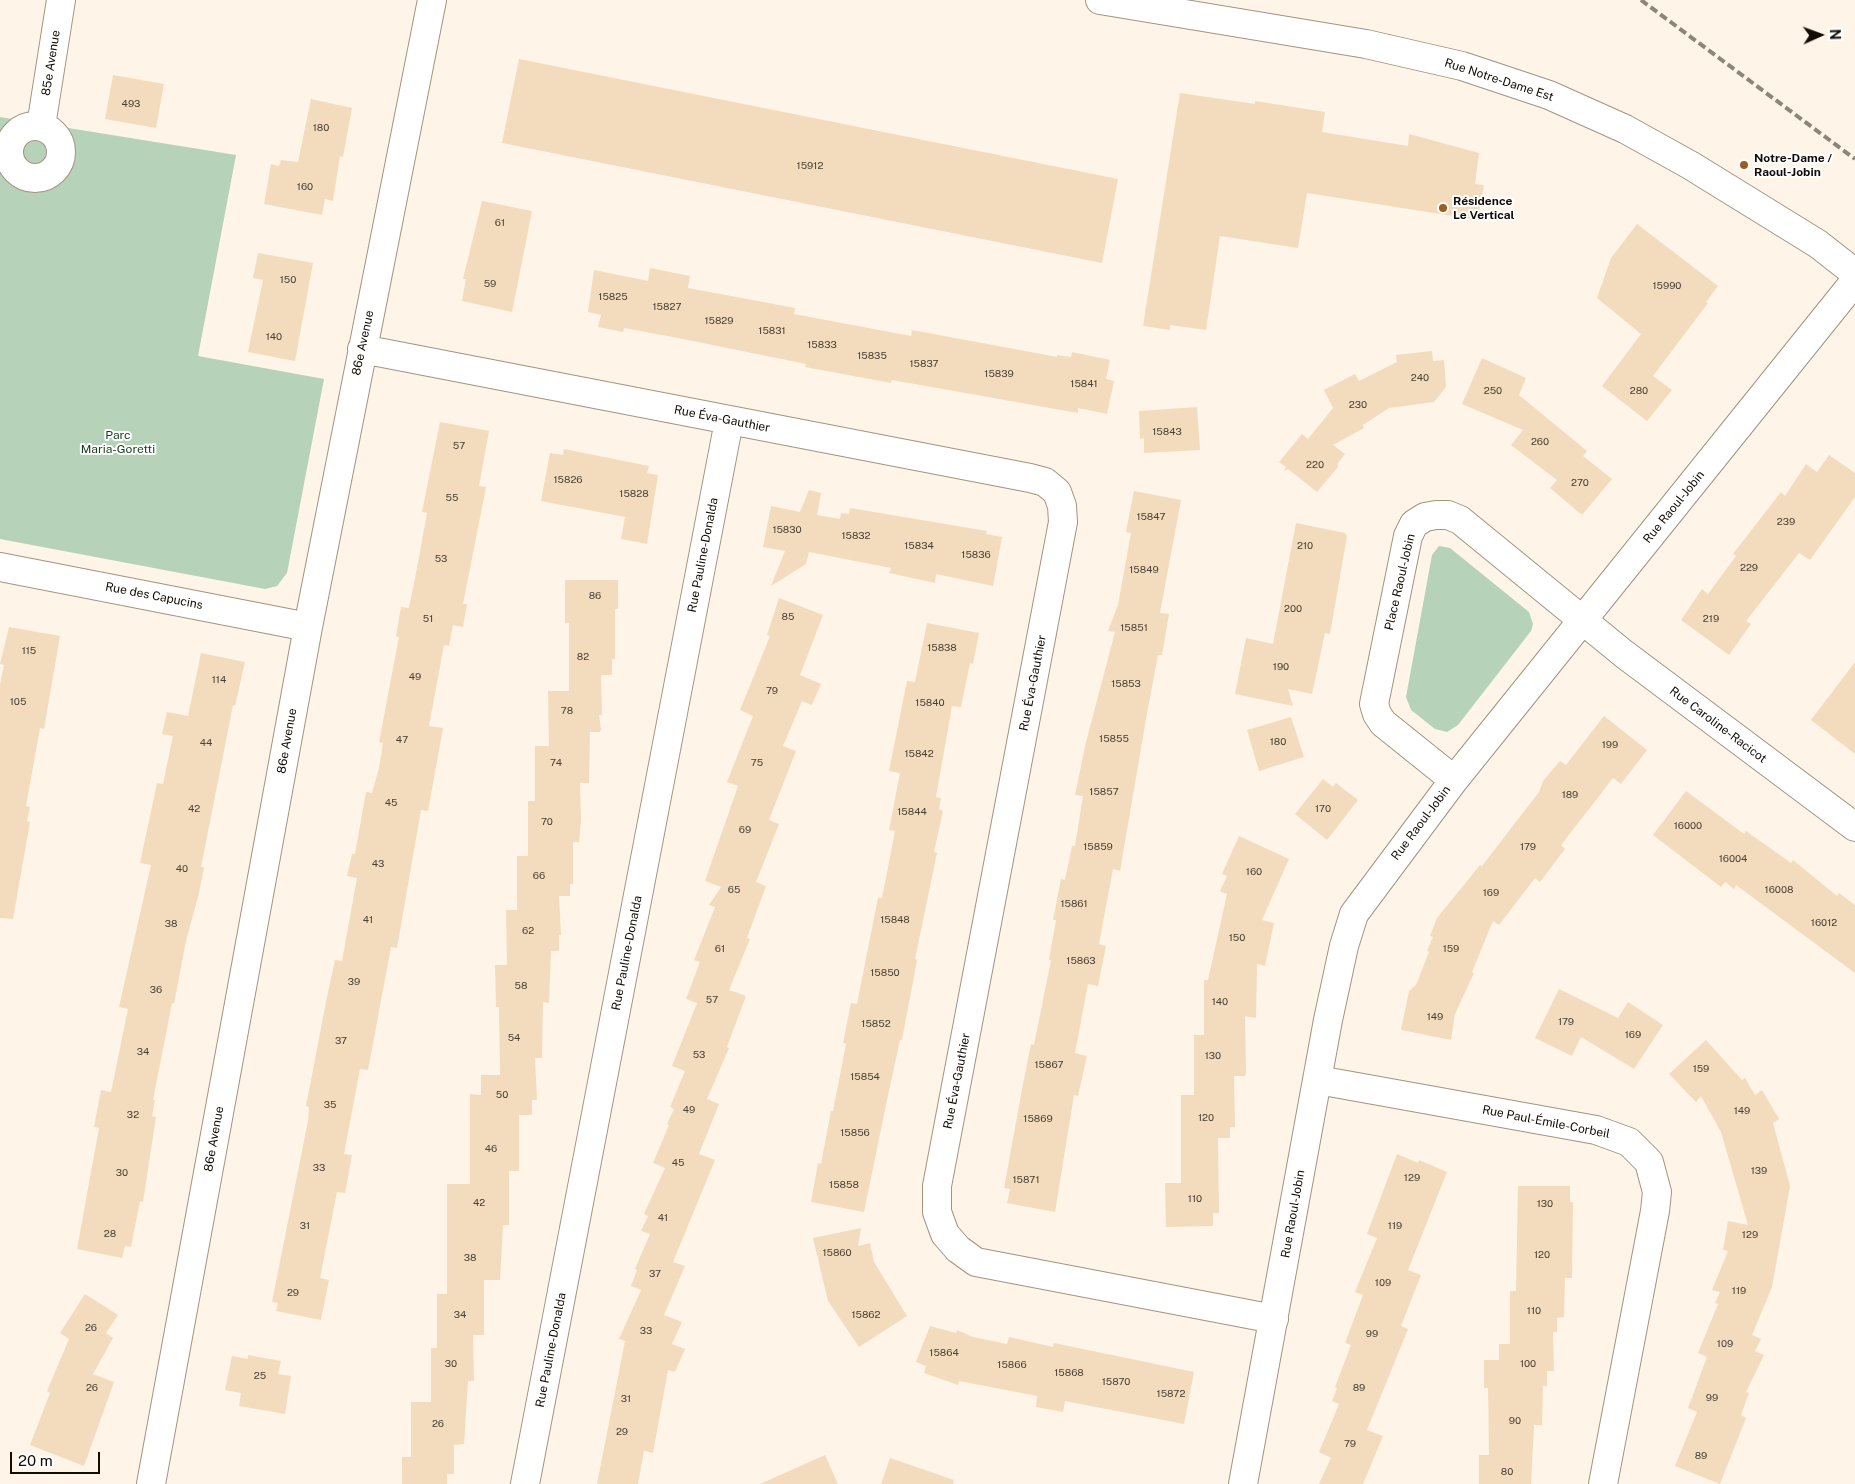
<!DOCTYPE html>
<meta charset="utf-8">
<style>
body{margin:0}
#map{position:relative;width:1855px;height:1484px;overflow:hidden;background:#fef4e7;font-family:"Public Sans",sans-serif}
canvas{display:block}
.north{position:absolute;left:1795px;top:10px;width:50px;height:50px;-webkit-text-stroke:4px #fff;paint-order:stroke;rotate:88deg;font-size:14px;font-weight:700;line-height:20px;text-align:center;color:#110c05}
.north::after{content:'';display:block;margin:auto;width:18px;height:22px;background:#110c05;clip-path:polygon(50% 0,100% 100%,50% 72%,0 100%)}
.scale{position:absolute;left:10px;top:1452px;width:90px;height:22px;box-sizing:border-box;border:2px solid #110c05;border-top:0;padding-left:6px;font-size:15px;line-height:18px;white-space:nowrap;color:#110c05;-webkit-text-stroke:4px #fff;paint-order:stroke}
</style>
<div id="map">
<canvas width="1855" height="1484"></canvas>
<div class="north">N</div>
<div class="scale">20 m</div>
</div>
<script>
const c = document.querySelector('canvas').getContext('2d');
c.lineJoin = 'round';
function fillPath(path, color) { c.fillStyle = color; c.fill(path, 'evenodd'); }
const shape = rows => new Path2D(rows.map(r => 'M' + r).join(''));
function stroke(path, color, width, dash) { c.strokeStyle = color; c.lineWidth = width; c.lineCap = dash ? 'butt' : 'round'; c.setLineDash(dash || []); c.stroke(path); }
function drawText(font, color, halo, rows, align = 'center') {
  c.font = font + ' "Public Sans",sans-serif'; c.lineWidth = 4; c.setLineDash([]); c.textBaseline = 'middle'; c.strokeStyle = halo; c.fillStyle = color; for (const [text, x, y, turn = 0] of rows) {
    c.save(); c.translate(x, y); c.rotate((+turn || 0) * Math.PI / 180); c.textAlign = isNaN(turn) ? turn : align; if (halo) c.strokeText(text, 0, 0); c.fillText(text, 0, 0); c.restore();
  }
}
const green = shape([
 [0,117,236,155,198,356,324,379,287,573,277,586,265,589,0,539],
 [1439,546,1450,548,1529,612,1533,624,1531,631,1458,725,1447,732,1435,729,1411,710,1406,697,1432,555]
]);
const building = shape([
 [519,59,1118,179,1102,263,502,143],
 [113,75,164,84,156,128,105,119],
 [1180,93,1255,104,1255,101,1325,112,1322,132,1408,146,1409,134,1479,153,1475,184,1484,185,1478,220,1307,193,1298,248,1220,236,1206,330,1170,325,1170,330,1143,326],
 [311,99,352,108,343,157,340,156,333,201,325,199,322,215,264,204,271,164,279,166,281,160,298,162],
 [482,201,532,211,512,312,462,301,466,279,463,279],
 [1637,224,1718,286,1706,302,1708,303,1653,376,1672,390,1647,421,1602,386,1641,334,1597,298,1611,258],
 [258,253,313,263,295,361,248,352,263,280,253,278],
 [650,268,690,276,688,288,795,308,794,314,911,336,912,330,1057,357,1057,355,1071,357,1072,352,1110,360,1106,379,1114,381,1107,414,1078,408,1078,413,892,380,891,383,805,367,806,364,678,338,624,328,623,332,598,327,601,315,588,312,594,270,648,281],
 [1432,351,1433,361,1444,360,1446,387,1434,402,1389,408,1363,425,1364,428,1333,445,1345,454,1338,463,1338,467,1317,492,1288,469,1284,471,1286,467,1279,462,1302,434,1308,439,1333,408,1324,390,1355,374,1359,381,1397,362,1396,355],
 [1482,358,1526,378,1519,395,1587,451,1583,456,1612,479,1582,515,1550,488,1557,480,1511,445,1523,430,1462,404],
 [1197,407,1200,450,1144,453,1144,438,1140,439,1139,411],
 [440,422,489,431,479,486,486,487,463,604,467,604,463,627,453,625,449,646,444,645,429,726,443,728,428,811,421,810,397,948,391,947,368,1070,360,1069,344,1154,352,1155,345,1193,337,1192,320,1278,329,1280,321,1320,276,1311,278,1303,272,1302,308,1121,309,1107,306,1106,327,997,335,960,342,961,357,878,347,876,352,854,355,854,366,792,372,793,379,768,383,743,379,742,399,637,396,636,401,607,409,608,418,563,427,513,422,512],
 [564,449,649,466,647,473,658,475,647,544,621,539,625,517,541,501,550,453,563,455],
 [1829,455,1855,473,1855,497,1810,560,1799,553,1746,621,1751,624,1729,655,1681,620,1702,589,1708,594,1736,556,1733,554,1781,492,1785,496,1806,464,1817,472],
 [809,490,821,493,817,515,840,519,841,513,849,514,850,508,987,531,986,534,1002,537,993,586,936,574,935,583,889,573,891,568,809,552,806,564,771,586,785,551,763,547,771,506,800,512],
 [1134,491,1181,500,1160,613,1169,614,1162,655,1158,655,1147,713,1120,871,1113,869,1099,944,1106,946,1098,986,1088,984,1075,1053,1087,1056,1078,1096,1074,1095,1055,1212,1007,1203,1010,1189,1004,1188,1023,1084,1031,1044,1034,1045,1051,960,1049,960,1056,920,1053,920,1061,879,1065,880,1072,846,1075,846,1083,796,1075,795,1086,742,1115,632,1108,631,1118,605,1131,533,1126,532],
 [1296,523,1345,533,1347,536,1330,634,1325,633,1312,694,1288,689,1293,706,1235,694,1246,638,1273,644],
 [565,580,618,580,618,609,615,609,615,659,612,659,612,675,601,675,602,715,599,715,601,729,600,732,590,732,589,783,580,783,581,820,579,842,573,842,573,884,570,884,570,896,559,896,561,935,559,935,559,951,551,951,549,1003,543,1002,542,1058,535,1058,537,1100,532,1100,532,1115,519,1115,519,1171,509,1171,509,1225,503,1225,500,1280,484,1280,484,1335,473,1335,474,1381,468,1381,464,1444,454,1445,454,1474,447,1474,447,1484,402,1484,402,1457,411,1457,411,1402,431,1402,431,1348,437,1348,437,1294,447,1294,447,1184,470,1184,470,1094,481,1095,481,1075,500,1075,499,1007,496,1007,495,965,507,965,506,910,517,910,517,856,528,856,528,801,535,801,535,746,549,746,548,691,569,691,569,623,565,623],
 [779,598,823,615,800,675,821,684,812,705,802,701,783,746,796,751,769,820,779,824,756,882,766,886,747,938,750,939,729,990,746,996,727,1047,729,1048,707,1099,719,1104,699,1154,715,1160,673,1262,685,1266,664,1315,682,1322,672,1344,685,1349,675,1372,668,1370,653,1453,644,1451,638,1484,597,1484,625,1341,619,1339,641,1290,631,1286,637,1270,635,1269,650,1234,641,1231,648,1216,644,1214,665,1168,653,1163,669,1125,667,1124,674,1109,670,1107,685,1071,672,1066,697,1003,686,999,700,962,694,960,715,907,709,905,721,887,705,881,738,786,727,782,753,716,740,710,770,636,767,635],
 [927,623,979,633,973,664,970,663,961,707,952,706,936,797,941,798,939,809,943,811,934,852,937,853,915,959,917,960,902,1040,900,1040,887,1100,864,1212,811,1202,818,1163,821,1164,831,1111,833,1111,846,1044,843,1043,851,1003,857,1004,878,898,882,898,895,831,889,830,900,773,889,771,907,681,915,682],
 [9,627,60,636,44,729,40,728,26,806,30,807,27,821,30,822,13,919,0,918,0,685,4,665,0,664],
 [201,653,245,662,235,706,233,705,201,867,204,867,199,893,186,941,174,1004,172,1003,153,1100,155,1100,152,1116,156,1117,143,1202,140,1201,131,1247,125,1246,122,1258,77,1249,99,1128,94,1127,101,1090,111,1092,128,1009,119,1007,151,865,140,863,157,783,163,784,173,736,162,734,167,712,188,716],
 [1855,662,1855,754,1811,720],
 [1604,716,1647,750,1621,784,1613,778,1561,845,1565,849,1540,882,1535,878,1499,925,1493,921,1472,972,1474,973,1455,1014,1451,1040,1401,1030,1409,991,1416,985,1429,952,1427,951,1433,937,1430,936,1437,918,1480,865,1482,866,1539,792,1543,781,1560,761,1566,765],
 [1291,717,1304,757,1259,771,1247,730],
 [1323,779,1333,787,1336,783,1358,800,1327,840,1295,814],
 [1686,791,1744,834,1746,831,1791,863,1793,860,1837,896,1839,893,1855,905,1855,973,1736,885,1734,889,1725,882,1721,887,1653,835],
 [1239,836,1289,859,1262,920,1274,923,1265,966,1257,964,1256,1018,1245,1016,1246,1073,1245,1076,1234,1076,1235,1127,1230,1127,1230,1138,1218,1138,1219,1213,1213,1213,1213,1226,1166,1227,1165,1183,1181,1183,1181,1095,1194,1095,1194,1035,1204,1035,1204,980,1208,980,1227,894,1220,891,1227,876,1222,874],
 [1559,989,1618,1018,1628,1002,1663,1025,1634,1069,1581,1037,1572,1056,1535,1038],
 [1706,1040,1742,1080,1745,1078,1755,1095,1762,1090,1779,1119,1773,1123,1790,1186,1772,1287,1752,1335,1761,1339,1755,1351,1764,1355,1746,1392,1749,1393,1741,1415,1746,1418,1720,1484,1675,1466,1697,1412,1688,1408,1707,1357,1698,1353,1718,1304,1715,1303,1720,1292,1712,1290,1728,1251,1723,1250,1728,1221,1748,1225,1721,1132,1701,1096,1696,1102,1669,1074],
 [1397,1154,1418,1163,1419,1160,1447,1172,1408,1270,1421,1275,1401,1326,1408,1329,1367,1430,1383,1436,1363,1484,1319,1484,1331,1458,1319,1452,1339,1404,1332,1401,1337,1388,1335,1387,1351,1345,1345,1343,1363,1295,1355,1292,1377,1238,1367,1234],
 [1518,1186,1570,1186,1570,1202,1573,1202,1572,1278,1565,1278,1564,1317,1557,1318,1557,1332,1553,1332,1554,1371,1547,1371,1547,1386,1543,1386,1542,1425,1534,1425,1531,1484,1479,1484,1479,1455,1489,1455,1488,1388,1484,1388,1484,1360,1499,1360,1499,1344,1510,1344,1510,1291,1516,1291],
 [861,1228,858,1246,870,1243,874,1262,907,1316,859,1347,828,1301,813,1238],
 [85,1294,118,1315,106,1333,113,1338,93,1374,114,1382,84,1466,30,1445,50,1393,47,1391,69,1339,60,1333],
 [930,1326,956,1333,957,1330,973,1337,1007,1344,1009,1337,1053,1347,1054,1343,1194,1372,1184,1424,1065,1401,1063,1412,1036,1407,1037,1396,959,1381,958,1385,924,1373,926,1366,916,1362],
 [248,1355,281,1361,278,1374,291,1376,285,1414,239,1406,241,1393,225,1390,232,1356,248,1359],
 [825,1455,838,1484,760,1484],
 [890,1458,954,1480,953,1484,881,1484]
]);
const street = shape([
 '9 152a26 26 0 1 1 52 0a26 26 0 1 1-52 0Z',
 [41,126,61,0],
 [362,349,1030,478,1045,482,1057,492,1062,506,1063,522,937,1186,937,1212,945,1234,958,1249,976,1262,1274,1319],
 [0,567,308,627],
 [1454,780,1383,723,1377,714,1374,704,1408,536,1414,524,1425,517,1436,515,1448,515,1460,520,1624,654,1855,827],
 [1318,1080,1596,1130,1629,1142,1649,1162,1657,1192,1655,1211,1603,1484],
 [151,1484,308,627,432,0],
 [525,1484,729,421],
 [1243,1484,1328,1020,1344,946,1354,914,1454,780,1855,281]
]);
const secondary = shape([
 [1100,0,1366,44,1462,66,1549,95,1625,129,1690,165,1818,244,1855,273]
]);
const rail = shape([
 [1641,0,1855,159]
]);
const markers = [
 [1744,165,5,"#9c5d24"],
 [1443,208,5,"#9c5d24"]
];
const numberNames = [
 ["493",131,104],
 ["180",321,128],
 ["15912",810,166],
 ["160",305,187],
 ["61",500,223],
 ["150",288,280],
 ["59",490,284],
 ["15990",1667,286],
 ["15825",613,297],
 ["15827",667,307],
 ["15829",719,321],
 ["15831",772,331],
 ["140",274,337],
 ["15833",822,345],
 ["15835",872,356],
 ["15837",924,364],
 ["15839",999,374],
 ["240",1420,378],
 ["15841",1084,384],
 ["250",1493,391],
 ["280",1639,391],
 ["230",1358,405],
 ["15843",1167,432],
 ["260",1540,442],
 ["57",459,446],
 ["220",1315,465],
 ["15826",568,480],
 ["270",1580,483],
 ["15828",634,494],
 ["55",452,498],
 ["15847",1151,517],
 ["239",1786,522],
 ["15830",787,530],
 ["15832",856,536],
 ["15834",919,546],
 ["210",1305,546],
 ["15836",976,555],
 ["53",441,559],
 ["229",1749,568],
 ["15849",1144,570],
 ["86",595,596],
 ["200",1293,609],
 ["85",788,617],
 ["51",428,619],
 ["219",1711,619],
 ["15851",1134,628],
 ["15838",942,648],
 ["115",29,651],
 ["82",583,657],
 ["190",1281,667],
 ["49",415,677],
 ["114",219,680],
 ["15853",1126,684],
 ["79",772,691],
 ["105",18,702],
 ["15840",930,703],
 ["78",567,711],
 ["15855",1114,739],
 ["47",402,740],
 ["180",1278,742],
 ["44",206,743],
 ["199",1610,745],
 ["15842",919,754],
 ["74",556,763],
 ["75",757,763],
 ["15857",1104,792],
 ["189",1570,795],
 ["45",391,803],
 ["42",194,809],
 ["170",1323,809],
 ["15844",912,812],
 ["70",547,822],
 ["16000",1688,826],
 ["69",745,830],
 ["15859",1098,847],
 ["179",1528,847],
 ["16004",1733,859],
 ["43",378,864],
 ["40",182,869],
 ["160",1254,872],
 ["66",539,876],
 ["65",734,890],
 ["16008",1779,890],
 ["169",1491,893],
 ["15861",1074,904],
 ["41",368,920],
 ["15848",895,920],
 ["16012",1824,923],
 ["38",171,924],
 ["62",528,931],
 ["150",1237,938],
 ["61",720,949],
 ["159",1451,949],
 ["15863",1081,961],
 ["15850",885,973],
 ["39",354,982],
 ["58",521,986],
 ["36",156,990],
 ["57",712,1000],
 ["140",1220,1002],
 ["149",1435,1017],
 ["179",1566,1022],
 ["15852",876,1024],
 ["169",1633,1035],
 ["54",514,1038],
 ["37",341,1041],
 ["34",143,1052],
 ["53",699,1055],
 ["130",1213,1056],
 ["15867",1049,1065],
 ["159",1701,1069],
 ["15854",865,1077],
 ["50",502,1095],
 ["35",330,1105],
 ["49",689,1110],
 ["149",1742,1111],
 ["32",133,1115],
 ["120",1206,1118],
 ["15869",1038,1119],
 ["15856",855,1133],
 ["46",491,1149],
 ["45",678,1163],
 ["33",319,1168],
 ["139",1759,1171],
 ["30",122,1173],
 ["129",1412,1178],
 ["15871",1026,1180],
 ["15858",844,1185],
 ["110",1195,1199],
 ["42",479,1203],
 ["130",1545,1204],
 ["41",663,1218],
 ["31",305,1226],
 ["119",1395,1226],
 ["28",110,1234],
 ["129",1750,1235],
 ["15860",837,1253],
 ["120",1542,1255],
 ["38",470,1258],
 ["37",655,1274],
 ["109",1383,1283],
 ["119",1739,1291],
 ["29",293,1293],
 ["110",1534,1311],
 ["34",460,1315],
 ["15862",866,1315],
 ["26",91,1328],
 ["33",646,1331],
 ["99",1372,1334],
 ["109",1725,1344],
 ["15864",944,1353],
 ["30",451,1364],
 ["100",1528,1364],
 ["15866",1012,1365],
 ["15868",1069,1373],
 ["25",260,1376],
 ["15870",1116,1382],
 ["26",92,1388],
 ["89",1359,1388],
 ["15872",1171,1394],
 ["99",1712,1398],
 ["31",626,1399],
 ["90",1515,1421],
 ["26",438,1424],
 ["29",622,1432],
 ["79",1350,1444],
 ["89",1701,1456],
 ["80",1507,1472]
];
const streetNames = [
 ["85e Avenue",51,63,-81],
 ["Rue Notre-Dame Est",1499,80,18],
 ["86e Avenue",363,343,-78],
 ["Rue Éva-Gauthier",722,419,11],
 ["Rue Raoul-Jobin",1674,507,-51],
 ["Rue Pauline-Donalda",703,555,-79],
 ["Place Raoul-Jobin",1400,582,-77],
 ["Rue des Capucins",154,596,11],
 ["Rue Éva-Gauthier",1033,683,-79],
 ["Rue Caroline-Racicot",1718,725,37],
 ["86e Avenue",287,741,-80],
 ["Rue Raoul-Jobin",1421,823,-53],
 ["Rue Pauline-Donalda",627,953,-79],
 ["Rue Éva-Gauthier",957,1081,-79],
 ["Rue Paul-Émile-Corbeil",1546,1122,11],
 ["86e Avenue",214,1139,-80],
 ["Rue Raoul-Jobin",1293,1214,-80],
 ["Rue Pauline-Donalda",551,1350,-79]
];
const poiNames = [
 ["Notre-Dame /",1754,158],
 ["Raoul-Jobin",1754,172],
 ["Résidence",1453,201],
 ["Le Vertical",1453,215]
];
const parkNames = [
 ["Parc",118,435],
 ["Maria-Goretti",118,449]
];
fillPath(green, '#b6d2b9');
fillPath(building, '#f3dcbd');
stroke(street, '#a39480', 30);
stroke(secondary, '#a39480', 30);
stroke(street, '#fff', 28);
stroke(secondary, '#fff', 28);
stroke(rail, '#8c857a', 4, [8, 4]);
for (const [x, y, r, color] of markers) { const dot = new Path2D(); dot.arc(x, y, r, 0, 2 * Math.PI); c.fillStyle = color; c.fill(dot); stroke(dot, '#fff', 2); }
drawText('10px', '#4a4033', null, numberNames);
drawText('12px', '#110c05', '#fff', streetNames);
drawText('bold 12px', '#110c05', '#fff', poiNames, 'left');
drawText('12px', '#15411e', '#fff', parkNames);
</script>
